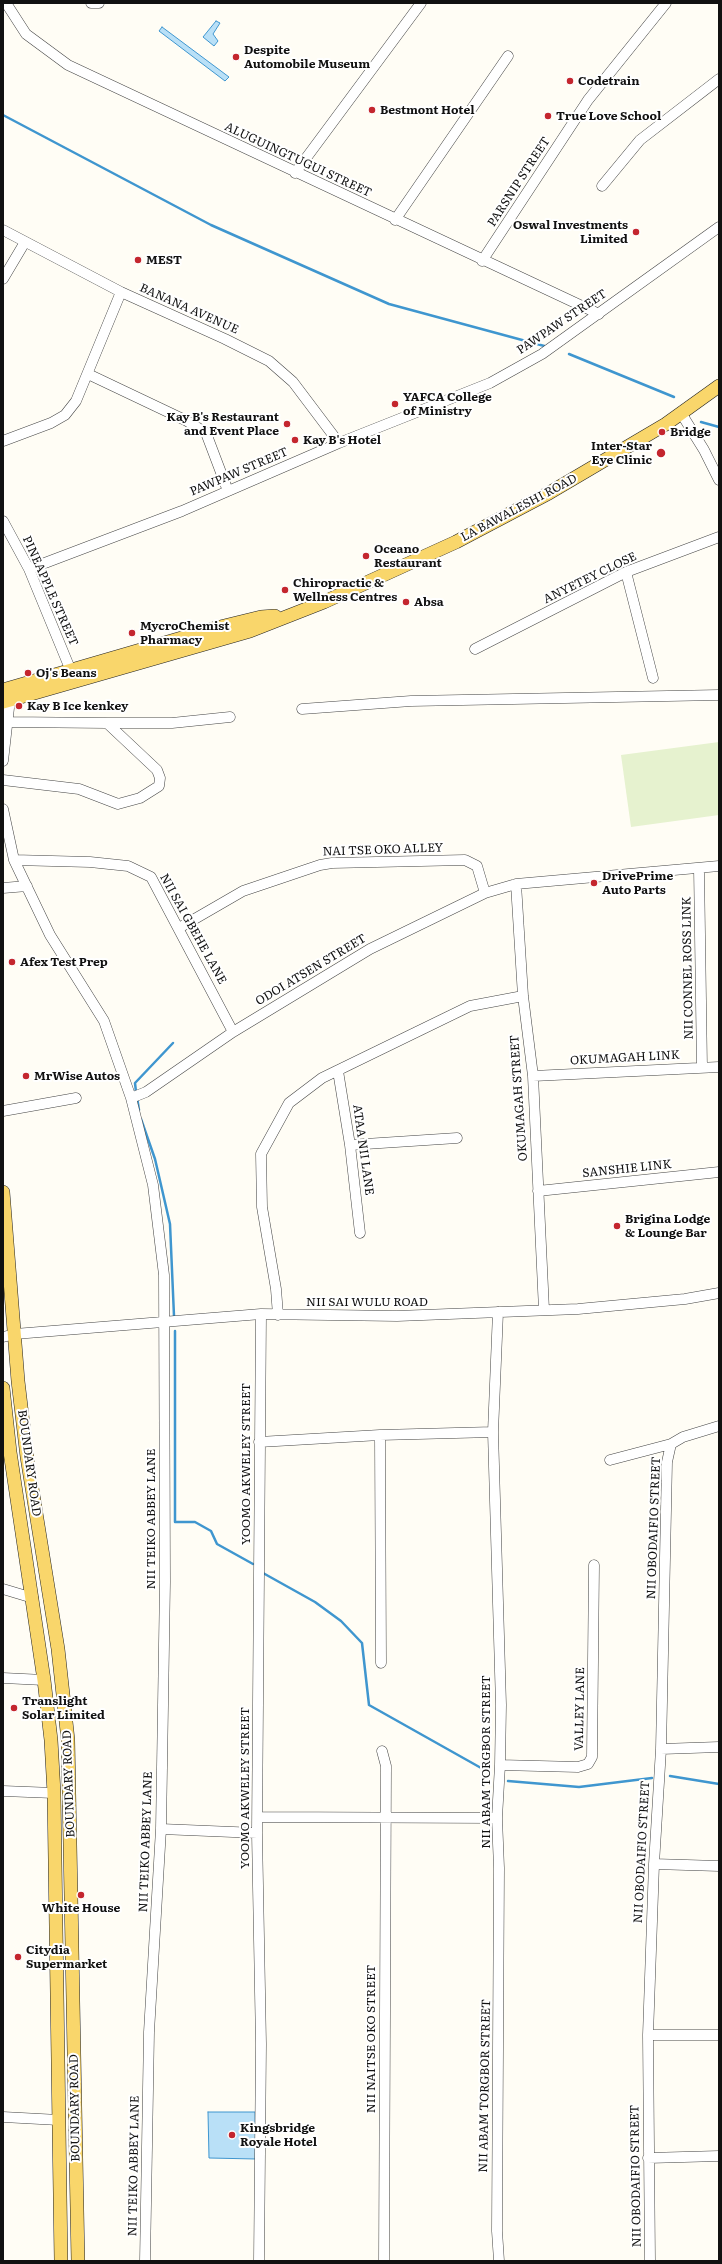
<!DOCTYPE html>
<style>
body{margin:0}
#map{position:relative;width:722px;height:2264px;overflow:hidden;background:#fffdf5;font-family:Literata,serif}
canvas{display:block}
.frame{position:absolute;inset:0;border:4px solid #111;pointer-events:none}
</style>
<div id="map">
<canvas width="722" height="2264"></canvas>
<div class="frame"></div>
</div>
<script>
const c = document.querySelector('canvas').getContext('2d');
c.lineJoin = 'round';
function fillPath(path, color) { c.fillStyle = color; c.fill(path, 'evenodd'); }
const shape = rows => new Path2D(rows.map(r => 'M' + r).join(''));
function stroke(path, color, width, dash) { c.strokeStyle = color; c.lineWidth = width; c.lineCap = dash ? 'butt' : 'round'; c.setLineDash(dash || []); c.stroke(path); }
function drawText(font, color, halo, rows, align = 'center') {
  c.font = font + ' Literata,serif'; c.lineWidth = 4; c.setLineDash([]); c.textBaseline = 'middle'; c.strokeStyle = halo; c.fillStyle = color; for (const [text, x, y, turn = 0] of rows) {
    c.save(); c.translate(x, y); c.rotate((+turn || 0) * Math.PI / 180); c.textAlign = isNaN(turn) ? turn : align; if (halo) c.strokeText(text, 0, 0); c.fillText(text, 0, 0); c.restore();
  }
}
const pitch = shape([
 [719,742,719,815,631,827,621,755]
]);
const water = shape([
 [216,21,220,23,213,34,218,41,214,46,203,37,216,21],
 [162,27,229,77,225,81,159,31,162,27],
 [208,2112,255,2112,256,2159,209,2158,208,2112]
]);
const stream = shape([
 [3,115,211,225,389,304,548,347],
 [569,354,674,397],
 [701,422,719,427],
 [136,1092,135,1083,173,1043],
 [137,1097,139,1110],
 [141,1119,155,1159,170,1224,174,1316],
 [175,1331,175,1522,195,1522,211,1531,217,1544,253,1564],
 [263,1573,315,1602,341,1621,362,1643,369,1705,490,1773],
 [670,1776,719,1784],
 [508,1781,579,1787,652,1778]
]);
const minor = shape([
 [6,3,26,34,68,65,599,314],
 [91,3,99,3],
 [295,173,421,3],
 [602,186,640,140,719,79],
 [395,220,508,56],
 [3,230,121,292,225,339,269,361,293,382,339,443],
 [482,261,588,100,666,3],
 [3,279,25,242],
 [88,374,187,421,206,433,228,491],
 [681,413,704,450,719,480],
 [3,441,51,423,65,415,76,401,121,292],
 [3,521,29,569,71,671],
 [29,569,182,511,339,443,490,383,542,354,719,227],
 [626,572,653,678],
 [475,649,626,572,719,537],
 [302,709,411,701,719,695],
 [107,723,172,723,230,717],
 [3,761,10,699],
 [3,780,79,789,118,804,140,798,159,786,160,778,157,770,107,723,8,722],
 [3,809,14,860,50,935,104,1021,131,1098,153,1185,164,1275,165,1582,161,1829,149,2032,145,2261],
 [14,860,90,862,128,866,151,877,233,1032],
 [699,868,702,1068],
 [516,884,523,996,533,1076,544,1310],
 [3,888,27,886],
 [179,928,243,891,320,865,332,863,465,860,477,866,485,893],
 [338,1071,350,1145,360,1233],
 [533,1076,719,1067],
 [131,1098,146,1092,233,1032,370,949,485,893,516,884,719,866],
 [3,1111,76,1098],
 [350,1145,457,1138],
 [538,1191,719,1172],
 [498,1312,493,1432,501,1705,500,1765,497,1818,499,1868,497,2231,499,2261],
 [278,1315,276,1289,262,1207,261,1154,289,1103,322,1078,470,1006,523,996],
 [3,1337,15,1334,261,1314,397,1316,578,1309,685,1299,719,1293],
 [380,1435,381,1663],
 [259,1442,380,1435,493,1432],
 [610,1460,671,1444,683,1437,719,1426],
 [3,1589,33,1598],
 [3,1678,44,1680],
 [661,1749,719,1747],
 [382,1751,386,1766,384,2261],
 [500,1765,578,1767,588,1764,592,1757,594,1565],
 [3,1791,54,1793],
 [258,1817,497,1818],
 [161,1829,257,1833],
 [654,1864,719,1866],
 [648,2035,719,2035],
 [3,2117,59,2120],
 [648,2158,719,2156],
 [259,2261,261,2044,257,1833,261,1314],
 [650,2261,648,2035,654,1864,661,1749,667,1462,671,1444]
]);
const major = shape([
 [3,690,216,628,261,617,275,616],
 [3,702,250,631,324,602,456,542,549,493,666,424,719,386],
 [3,1192,18,1381,27,1457,58,1649,68,1740,78,2261],
 [3,1388,10,1452,44,1680,51,1740,54,1793,61,2261]
]);
const markers = [
 [236,57,4,"#c4262e"],
 [570,81,4,"#c4262e"],
 [372,110,4,"#c4262e"],
 [548,116,4,"#c4262e"],
 [636,232,4,"#c4262e"],
 [138,260,4,"#c4262e"],
 [395,404,4,"#c4262e"],
 [287,424,4,"#c4262e"],
 [662,432,4,"#c4262e"],
 [295,440,4,"#c4262e"],
 [661,453,5,"#c4262e"],
 [366,556,4,"#c4262e"],
 [285,590,4,"#c4262e"],
 [406,602,4,"#c4262e"],
 [132,633,4,"#c4262e"],
 [28,673,4,"#c4262e"],
 [19,706,4,"#c4262e"],
 [594,883,4,"#c4262e"],
 [12,962,4,"#c4262e"],
 [26,1076,4,"#c4262e"],
 [617,1226,4,"#c4262e"],
 [14,1708,4,"#c4262e"],
 [81,1895,4,"#c4262e"],
 [18,1957,4,"#c4262e"],
 [232,2135,4,"#c4262e"]
];
const poiNames = [
 ["Despite",244,50],
 ["Automobile Museum",244,64],
 ["Codetrain",578,81],
 ["Bestmont Hotel",380,110],
 ["True Love School",556,116],
 ["Oswal Investments",628,225,"right"],
 ["Limited",628,239,"right"],
 ["MEST",146,260],
 ["YAFCA College",403,397],
 ["of Ministry",403,411],
 ["Kay B's Restaurant",279,417,"right"],
 ["and Event Place",279,431,"right"],
 ["Bridge",670,432],
 ["Kay B's Hotel",303,440],
 ["Inter-Star",652,446,"right"],
 ["Eye Clinic",652,460,"right"],
 ["Oceano",374,549],
 ["Restaurant",374,563],
 ["Chiropractic &",293,583],
 ["Wellness Centres",293,597],
 ["Absa",414,602],
 ["MycroChemist",140,626],
 ["Pharmacy",140,640],
 ["Oj's Beans",36,673],
 ["Kay B Ice kenkey",27,706],
 ["DrivePrime",602,876],
 ["Auto Parts",602,890],
 ["Afex Test Prep",20,962],
 ["MrWise Autos",34,1076],
 ["Brigina Lodge",625,1219],
 ["& Lounge Bar",625,1233],
 ["Translight",22,1701],
 ["Solar Limited",22,1715],
 ["White House",81,1908,"center"],
 ["Citydia",26,1950],
 ["Supermarket",26,1964],
 ["Kingsbridge",240,2128],
 ["Royale Hotel",240,2142]
];
const streetNames = [
 ["ALUGUINGTUGUI STREET",298,160,25],
 ["PARSNIP STREET",519,182,-57],
 ["BANANA AVENUE",189,309,24],
 ["PAWPAW STREET",562,322,-34],
 ["PAWPAW STREET",239,472,-23],
 ["LA BAWALESHI ROAD",519,508,-28],
 ["ANYETEY CLOSE",590,578,-26],
 ["PINEAPPLE STREET",50,591,66],
 ["NAI TSE OKO ALLEY",383,850,-2],
 ["NII SAI GBEHE LANE",193,929,61],
 ["NII CONNEL ROSS LINK",688,968,-91],
 ["ODOI ATSEN STREET",311,970,-31],
 ["OKUMAGAH LINK",625,1058,-3],
 ["OKUMAGAH STREET",519,1098,-94],
 ["ATAA NII LANE",363,1150,82],
 ["SANSHIE LINK",627,1169,-6],
 ["NII SAI WULU ROAD",367,1302],
 ["BOUNDARY ROAD",29,1463,82],
 ["YOOMO AKWELEY STREET",246,1464,-90],
 ["NII TEIKO ABBEY LANE",151,1519,-90],
 ["NII OBODAIFIO STREET",654,1528,-88],
 ["VALLEY LANE",580,1709,-89],
 ["NII ABAM TORGBOR STREET",486,1762,-90],
 ["BOUNDARY ROAD",69,1784,-92],
 ["YOOMO AKWELEY STREET",245,1788,-90],
 ["NII TEIKO ABBEY LANE",146,1842,-88],
 ["NII OBODAIFIO STREET",642,1852,-87],
 ["NII NAITSE OKO STREET",371,2039,-90],
 ["NII ABAM TORGBOR STREET",485,2086,-89],
 ["BOUNDARY ROAD",75,2108,-91],
 ["NII TEIKO ABBEY LANE",134,2166,-89],
 ["NII OBODAIFIO STREET",636,2176,-91]
];
fillPath(pitch, '#e6f2cf');
fillPath(water, '#b9e0f7');
stroke(water, '#3f96cf', 1);
stroke(stream, '#3f96cf', 2.5);
stroke(minor, '#444', 11);
stroke(major, '#222', 14);
stroke(minor, '#fff', 10);
stroke(major, '#f9d66b', 13);
for (const [x, y, r, color] of markers) { const dot = new Path2D(); dot.arc(x, y, r, 0, 2 * Math.PI); c.fillStyle = color; c.fill(dot); stroke(dot, '#fff', 1.5); }
drawText('bold 12px', '#111', '#fff', poiNames, 'left');
drawText('12px', '#111', '#fff', streetNames);
</script>
